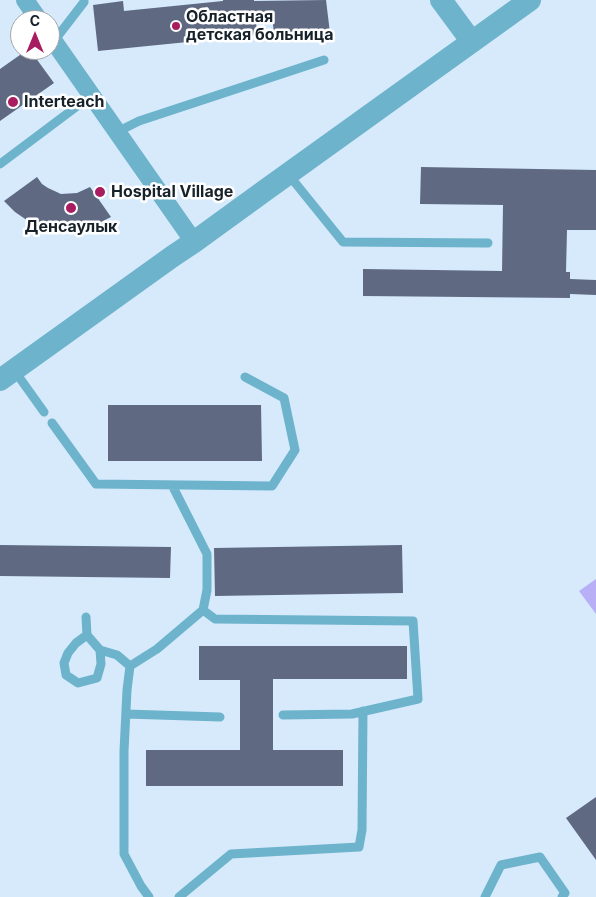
<!DOCTYPE html>
<meta charset="utf-8">
<style>
body{margin:0}
#map{position:relative;width:596px;height:897px;overflow:hidden;background:#d6eafc;font-family:Inter,sans-serif}
canvas{display:block}
.north{position:absolute;left:10px;top:10px;width:50px;height:50px;box-sizing:border-box;background:#fff;border:1px solid #a2a6a9;border-radius:50%;rotate:0deg;font-size:14px;font-weight:700;line-height:20px;text-align:center;color:#172129}
.north::after{content:'';display:block;margin:auto;width:18px;height:22px;background:#a81c60;clip-path:polygon(50% 0,100% 100%,50% 72%,0 100%)}
</style>
<div id="map">
<canvas width="596" height="897"></canvas>
<div class="north">С</div>
</div>
<script>
const c = document.querySelector('canvas').getContext('2d');
c.lineJoin = 'round';
function fillPath(path, color) { c.fillStyle = color; c.fill(path, 'evenodd'); }
const shape = rows => new Path2D(rows.map(r => 'M' + r).join(''));
function stroke(path, color, width, dash) { c.strokeStyle = color; c.lineWidth = width; c.lineCap = dash ? 'butt' : 'round'; c.setLineDash(dash || []); c.stroke(path); }
function drawText(font, color, halo, rows, align = 'center') {
  c.font = font + ' Inter,sans-serif'; c.lineWidth = 5; c.setLineDash([]); c.textBaseline = 'middle'; c.strokeStyle = halo; c.fillStyle = color; for (const [text, x, y, turn = 0] of rows) {
    c.save(); c.translate(x, y); c.rotate((+turn || 0) * Math.PI / 180); c.textAlign = isNaN(turn) ? turn : align; if (halo) c.strokeText(text, 0, 0); c.fillText(text, 0, 0); c.restore();
  }
}
const green = shape([
 [596,579,596,614,579,591]
]);
const building = shape([
 [223,0,254,0,254,1,326,0,330,33,275,39,272,18,256,20,257,35,98,51,93,5,123,1,124,11,223,1],
 [27,50,30,50,54,83,0,121,0,69],
 [421,167,596,170,596,230,567,230,566,272,570,272,570,279,596,280,596,295,570,294,570,298,363,296,363,269,502,271,503,205,420,204],
 [37,177,42,184,48,188,61,194,77,193,90,187,111,217,85,230,68,232,50,231,34,225,15,212,4,201],
 [108,405,261,405,262,461,108,461],
 [0,545,171,547,170,578,0,576],
 [402,545,403,593,215,596,214,548],
 [199,646,407,646,407,679,273,679,273,750,343,750,343,786,146,786,146,750,240,750,240,680,199,680],
 [596,797,596,860,566,818]
]);
const service = shape([
 [54,41,84,2,84,0],
 [117,132,139,121,324,60],
 [0,164,92,95],
 [288,174,343,242,488,243],
 [14,370,44,412],
 [52,423,96,484,272,486,295,450,284,398,245,377],
 [203,610,215,619,413,621,418,699,352,714,283,715],
 [86,617,87,635,76,643,68,653,64,663,66,675,78,683,97,678,101,664,100,650,87,635],
 [100,650,117,655,130,666,157,649,203,610,207,590,207,554,172,485],
 [130,666,127,690,124,751,124,854,141,886,149,897],
 [126,714,220,717],
 [179,897,231,854,359,847,362,830,363,711],
 [485,897,501,865,540,857,565,893,562,897]
]);
const minor = shape([
 [25,0,39,20],
 [50,36,194,242]
]);
const tertiary = shape([
 [441,0,472,42],
 [0,380,173,256,194,242,267,189,530,0]
]);
const markers = [
 [176,26,5,"#a81c60"],
 [13,102,6,"#a81c60"],
 [100,192,6,"#a81c60"],
 [71,208,6,"#a81c60"]
];
const poiNames = [
 ["Областная",186,17],
 ["детская больница",186,35],
 ["Interteach",24,102],
 ["Hospital Village",111,192],
 ["Денсаулык",71,227,"center"]
];
fillPath(green, '#b9aff7');
fillPath(building, '#5f6982');
stroke(service, '#6db3cb', 9);
stroke(minor, '#6db3cb', 18);
stroke(tertiary, '#6db3cb', 22);
for (const [x, y, r, color] of markers) { const dot = new Path2D(); dot.arc(x, y, r, 0, 2 * Math.PI); c.fillStyle = color; c.fill(dot); stroke(dot, '#fff', 2); }
drawText('bold 16px', '#172129', '#fff', poiNames, 'left');
</script>
